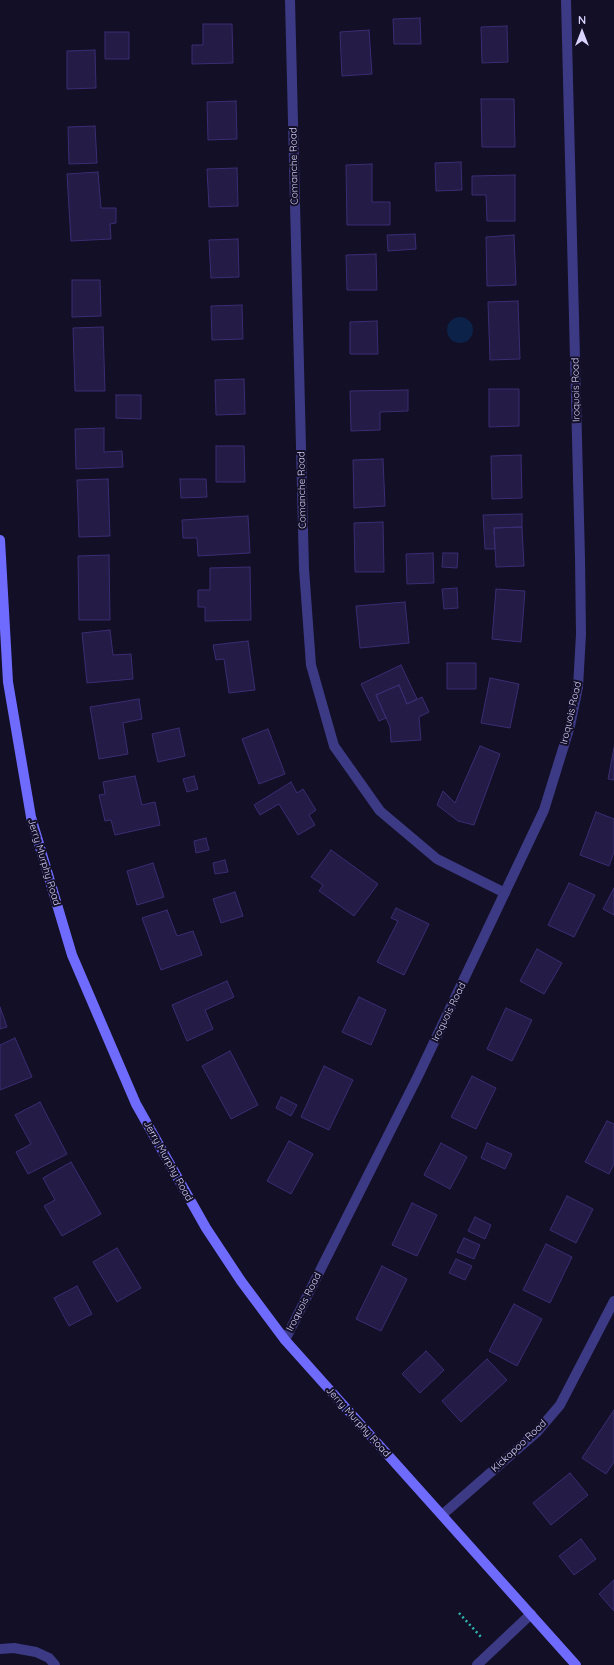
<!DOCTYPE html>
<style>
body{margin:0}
#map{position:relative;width:614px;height:1665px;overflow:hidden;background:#130f26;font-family:Quicksand,sans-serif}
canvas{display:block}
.north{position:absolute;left:562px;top:12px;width:40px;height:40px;-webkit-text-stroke:3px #130f26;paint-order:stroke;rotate:0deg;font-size:11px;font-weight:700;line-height:16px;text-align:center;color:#d9d4ff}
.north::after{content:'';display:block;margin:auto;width:14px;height:18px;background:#d9d4ff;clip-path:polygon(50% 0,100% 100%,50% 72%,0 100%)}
</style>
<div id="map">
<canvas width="614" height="1665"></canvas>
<div class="north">N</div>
</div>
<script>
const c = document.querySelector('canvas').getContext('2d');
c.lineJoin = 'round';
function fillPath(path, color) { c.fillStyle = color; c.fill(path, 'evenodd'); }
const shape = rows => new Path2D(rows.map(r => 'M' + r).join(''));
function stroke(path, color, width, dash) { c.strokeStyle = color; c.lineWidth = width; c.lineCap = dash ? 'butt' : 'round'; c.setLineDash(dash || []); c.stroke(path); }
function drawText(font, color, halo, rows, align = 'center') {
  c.font = font + ' Quicksand,sans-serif'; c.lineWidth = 4; c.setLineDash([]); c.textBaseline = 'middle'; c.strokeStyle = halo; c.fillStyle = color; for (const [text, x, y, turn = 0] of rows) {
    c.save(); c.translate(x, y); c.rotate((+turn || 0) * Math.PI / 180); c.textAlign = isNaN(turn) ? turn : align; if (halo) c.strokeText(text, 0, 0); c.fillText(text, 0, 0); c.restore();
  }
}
const water = shape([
 '447 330a13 13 0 1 1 26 0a13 13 0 1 1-26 0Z'
]);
const building = shape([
 [420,18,421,44,394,44,393,19,420,18],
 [203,24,232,24,233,63,192,64,192,45,203,45,203,24],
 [507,26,508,62,482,63,481,27,507,26],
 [369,30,372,74,342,76,340,32,369,30],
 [105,32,129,32,129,59,105,59,105,32],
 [95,50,96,88,67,89,67,51,95,50],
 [481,99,514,99,515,147,482,147,481,99],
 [236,101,237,139,208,140,207,102,236,101],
 [95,126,97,163,69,164,68,127,95,126],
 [461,162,462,190,436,191,435,163,461,162],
 [372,164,372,202,390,202,390,225,347,225,346,165,372,164],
 [237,168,238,206,209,207,207,169,237,168],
 [98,172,101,208,116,208,116,223,110,224,111,239,71,241,67,174,98,172],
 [515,175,515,221,487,221,486,195,472,195,472,176,515,175],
 [415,234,416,249,388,251,387,235,415,234],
 [514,235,516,285,487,286,486,237,514,235],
 [238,239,239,277,211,278,209,240,238,239],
 [376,254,377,290,347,290,346,255,376,254],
 [72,280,100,280,101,316,72,317,72,280],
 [518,301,520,359,490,360,488,302,518,301],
 [242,305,243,339,212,340,211,306,242,305],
 [377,321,378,354,350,354,350,322,377,321],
 [103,327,105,391,75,391,73,328,103,327],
 [244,379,245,414,216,415,215,380,244,379],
 [489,389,519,389,519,426,489,427,489,389],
 [408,390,408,411,380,412,380,430,351,431,350,391,408,390],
 [116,395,141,395,141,419,116,418,116,395],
 [104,428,104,452,122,451,123,467,76,469,75,429,104,428],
 [216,446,244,446,245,482,216,482,216,446],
 [521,455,522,498,492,499,491,456,521,455],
 [383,459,385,506,354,508,353,460,383,459],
 [108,479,110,536,79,537,77,480,108,479],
 [180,479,206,479,207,497,181,498,180,479],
 [522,514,522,527,494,528,495,549,485,549,483,515,522,514],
 [248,516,250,553,198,556,197,538,183,538,182,520,248,516],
 [383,522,384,572,355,572,354,523,383,522],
 [522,527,524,566,496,567,494,528,522,527],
 [433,553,434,583,407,584,406,554,433,553],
 [443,553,458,553,457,568,442,567,443,553],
 [109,555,110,620,79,620,78,556,109,555],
 [250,567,251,620,205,621,205,607,198,607,198,590,210,590,210,568,250,567],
 [457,588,458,608,444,609,442,589,457,588],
 [496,589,525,591,521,642,492,639,496,589],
 [405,602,409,643,360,648,356,606,405,602],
 [110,630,113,655,131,654,133,679,87,683,82,633,110,630],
 [248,641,255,690,229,693,224,659,216,660,213,645,248,641],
 [447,663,476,663,476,689,447,689,447,663],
 [401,665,417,699,407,704,399,685,376,695,386,718,379,721,361,684,401,665],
 [490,678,519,684,510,728,481,723,490,678],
 [399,685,407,704,422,697,429,712,419,717,421,740,391,742,390,727,376,695,399,685],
 [139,699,142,719,123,723,128,754,99,759,90,707,139,699],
 [179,728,185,756,158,762,152,734,179,728],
 [268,729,285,774,259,784,242,739,268,729],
 [480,746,500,754,474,825,458,821,437,805,443,791,455,803,480,746],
 [614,748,614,780,608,779,614,748],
 [135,776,142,805,155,802,160,825,115,835,111,820,105,821,99,795,105,794,103,782,135,776],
 [194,776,198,789,187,792,183,779,194,776],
 [291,782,297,793,303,789,316,810,309,815,315,825,298,835,279,804,260,815,254,805,291,782],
 [596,812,614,819,614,852,609,866,580,855,596,812],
 [206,838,209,850,196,853,194,841,206,838],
 [331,850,378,884,354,916,319,891,323,885,311,877,331,850],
 [225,860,228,872,215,874,213,863,225,860],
 [153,863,164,897,137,905,127,871,153,863],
 [569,883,595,895,574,937,548,925,569,883],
 [614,888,614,915,603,909,614,888],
 [235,892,243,916,221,923,213,899,235,892],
 [396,908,429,924,404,975,377,962,398,921,391,918,396,908],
 [167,910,177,936,193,931,202,955,161,970,142,918,167,910],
 [537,949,562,963,544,994,520,981,537,949],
 [227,981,234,997,205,1010,213,1029,187,1041,172,1005,227,981],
 [359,997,386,1010,371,1045,342,1032,359,997],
 [0,1007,7,1027,0,1029,0,1007],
 [506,1008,532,1020,512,1061,487,1049,506,1008],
 [15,1038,32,1077,0,1090,0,1045,15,1038],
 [230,1051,258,1105,231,1119,202,1066,230,1051],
 [324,1066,353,1080,329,1130,301,1117,324,1066],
 [472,1076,496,1088,476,1129,451,1117,472,1076],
 [281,1097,297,1105,291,1116,276,1108,281,1097],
 [40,1102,67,1154,28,1174,16,1152,31,1144,15,1115,40,1102],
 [607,1121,614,1124,614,1164,609,1174,585,1162,607,1121],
 [289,1141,313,1154,291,1194,267,1181,289,1141],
 [441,1143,467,1157,450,1189,424,1175,441,1143],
 [487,1143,512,1154,505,1169,481,1158,487,1143],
 [71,1162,101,1214,62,1236,44,1206,55,1200,43,1178,71,1162],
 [567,1196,593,1209,576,1243,550,1230,567,1196],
 [412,1203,437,1215,417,1256,392,1245,412,1203],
 [475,1217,491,1225,485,1239,468,1231,475,1217],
 [464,1238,480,1245,474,1259,457,1252,464,1238],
 [546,1244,572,1257,550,1303,523,1290,546,1244],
 [117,1248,141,1288,117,1302,93,1262,117,1248],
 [456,1259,472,1266,465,1280,449,1273,456,1259],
 [382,1266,407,1279,381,1331,356,1319,382,1266],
 [77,1286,92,1314,69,1326,54,1298,77,1286],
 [514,1304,542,1319,517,1366,489,1351,514,1304],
 [426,1351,444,1370,420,1393,402,1374,426,1351],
 [487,1359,507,1380,461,1422,442,1401,487,1359],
 [614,1410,614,1462,606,1474,582,1458,614,1410],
 [570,1473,588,1495,551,1525,533,1503,570,1473],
 [581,1539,596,1559,574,1575,559,1556,581,1539],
 [614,1580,614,1611,599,1594,614,1580]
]);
const path = shape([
 [459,1613,482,1638]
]);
const lane = shape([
 [0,1649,14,1648,36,1652,49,1658,55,1665],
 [477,1665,531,1614]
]);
const street = shape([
 [290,0,304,569,311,665,334,746,380,811,437,859,505,893],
 [285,1340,418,1076,544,810,570,726,578,687,581,634,580,558,566,0],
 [442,1515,537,1432,560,1405,614,1301]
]);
const secondary = shape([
 [0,540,8,682,31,817,72,955,136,1104,206,1228,241,1281,285,1340,576,1665]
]);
const streetNames = [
 ["Comanche Road",294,166,-91],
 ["Iroquois Road",576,390,-91],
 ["Comanche Road",302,490,-91],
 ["Iroquois Road",571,713,-77],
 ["Jerry Murphy Road",44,862,73],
 ["Iroquois Road",449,1012,-64],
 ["Jerry Murphy Road",168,1161,61],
 ["Iroquois Road",304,1302,-63],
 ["Jerry Murphy Road",358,1422,48],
 ["Kickapoo Road",519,1446,-43]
];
fillPath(water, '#0c2248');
fillPath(building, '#241b47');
stroke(building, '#3b2d73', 1);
stroke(path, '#2fb8b0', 2.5, [2, 3]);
stroke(lane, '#3d3a85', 10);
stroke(street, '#3d3a85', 10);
stroke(secondary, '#6f6bff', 10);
drawText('10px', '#d9d4ff', '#130f26', streetNames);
</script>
